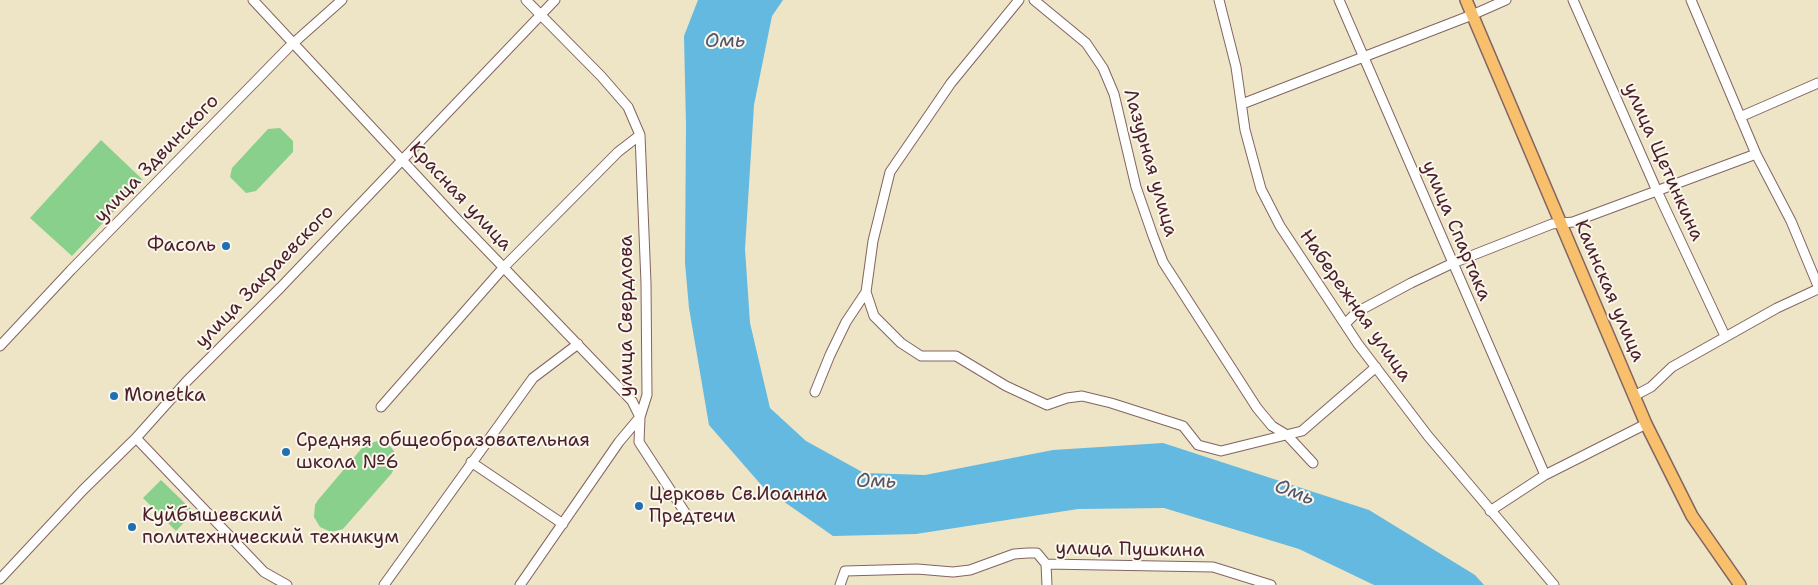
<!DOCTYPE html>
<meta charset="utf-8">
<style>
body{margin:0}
canvas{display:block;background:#eee4c6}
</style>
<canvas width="1818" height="585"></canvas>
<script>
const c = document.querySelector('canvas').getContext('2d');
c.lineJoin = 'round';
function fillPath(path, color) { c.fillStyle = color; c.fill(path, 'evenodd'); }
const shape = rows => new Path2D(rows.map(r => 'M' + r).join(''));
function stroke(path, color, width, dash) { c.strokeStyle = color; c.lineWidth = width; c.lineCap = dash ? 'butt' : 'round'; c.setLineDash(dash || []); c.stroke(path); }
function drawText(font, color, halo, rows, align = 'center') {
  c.font = font + ' "Shantell Sans",sans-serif'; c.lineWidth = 4; c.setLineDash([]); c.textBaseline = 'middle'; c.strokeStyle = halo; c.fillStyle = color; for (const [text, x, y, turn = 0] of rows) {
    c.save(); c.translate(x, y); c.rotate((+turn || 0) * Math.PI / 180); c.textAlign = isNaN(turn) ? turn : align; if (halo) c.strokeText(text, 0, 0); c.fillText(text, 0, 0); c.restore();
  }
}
const green = shape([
 [280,128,293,141,293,152,256,191,246,193,230,177,232,168,268,129],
 [101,140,143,180,72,256,30,218],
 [378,441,390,446,394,451,396,462,392,473,343,529,331,532,320,527,314,517,315,505,318,500,362,448,367,444],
 [161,480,194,512,176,531,143,498]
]);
const water = shape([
 [698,0,783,0,772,16,754,105,745,249,750,323,770,408,806,441,864,473,925,475,1053,450,1163,443,1369,510,1475,575,1484,585,1374,585,1299,549,1164,508,1078,509,916,534,833,536,763,487,709,425,689,308,685,263,686,125,684,36]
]);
const minor = shape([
 [253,0,456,218,632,401,640,417,619,442,520,585],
 [526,0,601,76,628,107,640,135,646,283,647,395,640,417,639,442,686,514],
 [1019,0,951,83,890,172,873,241,866,292,874,316,901,343,921,356,956,356,1006,386,1047,405,1067,398,1082,396,1111,403,1183,426,1198,445,1221,451,1302,431,1376,367],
 [1034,0,1086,43,1103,68,1114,94,1136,187,1153,236,1163,262,1257,408,1272,426,1287,435,1313,463],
 [1219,0,1236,67,1245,130,1261,189,1280,226,1358,344,1428,436,1554,585],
 [1339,0,1545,475],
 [1573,0,1657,191,1725,336],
 [1691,0,1756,154,1791,221,1818,286],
 [1242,104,1472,15,1506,0],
 [1740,117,1818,83],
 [1346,323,1357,312,1411,283,1453,263,1552,224,1573,222,1756,154],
 [0,346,71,270,289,47,342,0],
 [815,392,830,355,846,322,866,292],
 [1634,396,1651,387,1672,367,1688,358,1777,308,1818,289],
 [381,407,504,267,618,152,640,135],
 [136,438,264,572,287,585],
 [471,462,563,524],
 [1490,511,1545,475,1646,424],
 [1046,564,1047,585],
 [0,579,83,490,136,438,187,381,281,287,555,0],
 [384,585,533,378,578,344],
 [840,585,845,571,917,569,953,572,970,570,1014,554,1028,553,1037,553,1046,564,1213,567,1271,585]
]);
const major = shape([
 [1466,0,1646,424,1692,516,1740,585]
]);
const markers = [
 [226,246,5,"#1f6fb2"],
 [114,396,5,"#1f6fb2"],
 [286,452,5,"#1f6fb2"],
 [639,506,5,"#1f6fb2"],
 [132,527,5,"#1f6fb2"]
];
const streetNames = [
 ["улица Здвинского",157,159,-46],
 ["улица Щетинкина",1663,162,66],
 ["Лазурная улица",1150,163,74],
 ["Красная улица",460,197,47],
 ["улица Спартака",1456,231,67],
 ["улица Закраевского",265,277,-46],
 ["Каинская улица",1609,291,67],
 ["Набережная улица",1355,306,55],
 ["улица Свердлова",627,316,-90],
 ["улица Пушкина",1130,550,1]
];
const poiNames = [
 ["Фасоль",216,246,"right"],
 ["Monetka",124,396],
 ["Средняя общеобразовательная",296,441],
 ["школа №6",296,463],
 ["Церковь Св.Иоанна",649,495],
 ["Предтечи",649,517],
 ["Куйбышевский",142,516],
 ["политехнический техникум",142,538]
];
const waterNames = [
 ["Омь",725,42],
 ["Омь",876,482,1],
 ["Омь",1294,493,21]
];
fillPath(green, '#88d08b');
fillPath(water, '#63b9e0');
stroke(minor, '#836461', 11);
stroke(major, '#836461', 14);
stroke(minor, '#fff', 9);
stroke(major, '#f8bf6c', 11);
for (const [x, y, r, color] of markers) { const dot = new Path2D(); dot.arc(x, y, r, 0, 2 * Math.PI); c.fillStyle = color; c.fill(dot); stroke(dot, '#fbf7ec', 2); }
drawText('19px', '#4a1f2b', '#fbf7ec', streetNames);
drawText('19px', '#4a1f2b', '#fbf7ec', poiNames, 'left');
drawText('italic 20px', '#53556a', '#fbf7ec', waterNames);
</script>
